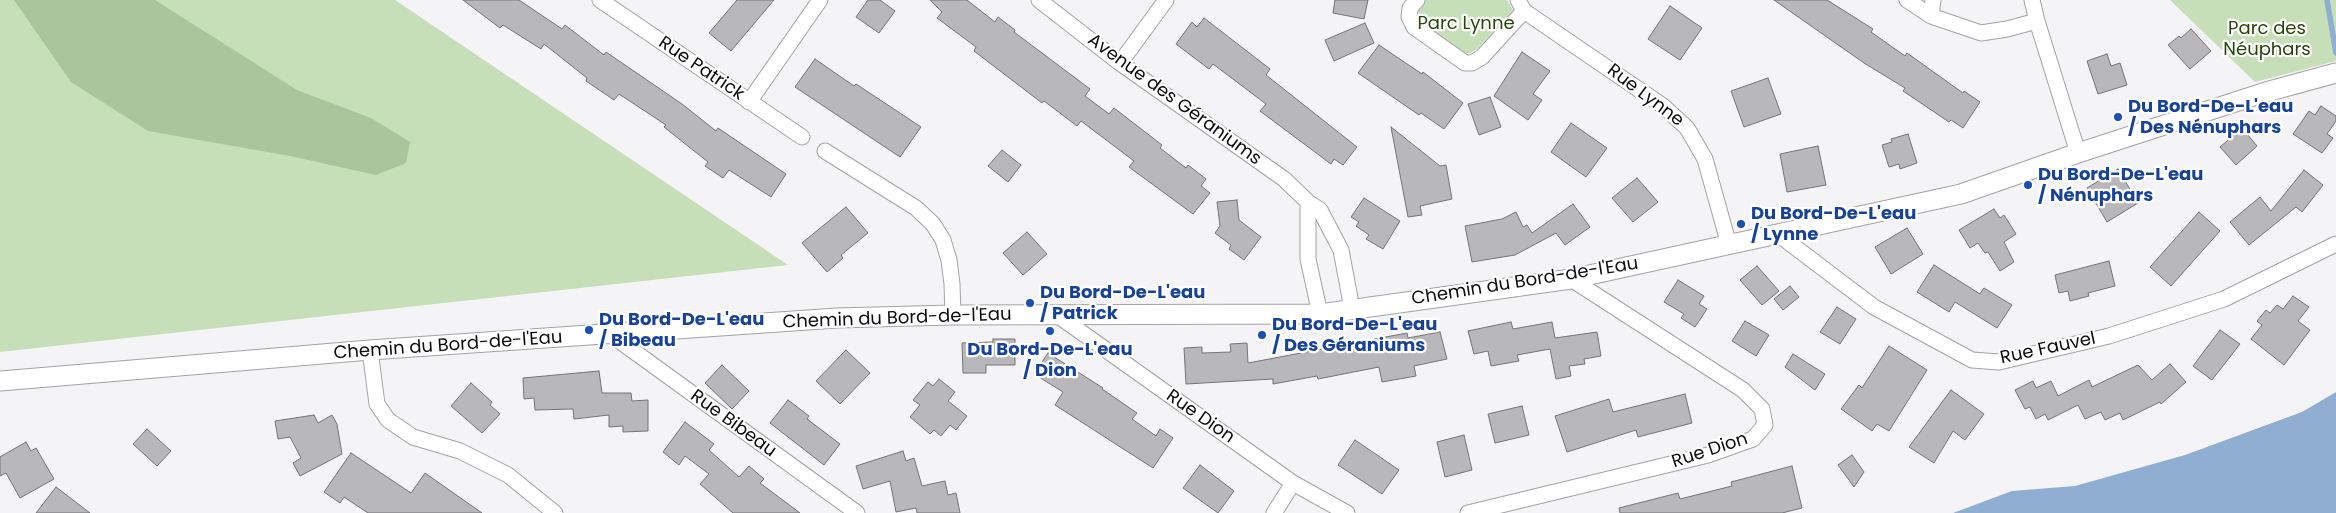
<!DOCTYPE html>
<meta charset="utf-8">
<style>
body{margin:0}
canvas{display:block;background:#f4f3f6}
</style>
<canvas width="2336" height="513"></canvas>
<script>
const c = document.querySelector('canvas').getContext('2d');
c.lineJoin = 'round';
function fillPath(path, color) { c.fillStyle = color; c.fill(path, 'evenodd'); }
const shape = rows => new Path2D(rows.map(r => 'M' + r).join(''));
function stroke(path, color, width, dash) { c.strokeStyle = color; c.lineWidth = width; c.lineCap = dash ? 'butt' : 'round'; c.setLineDash(dash || []); c.stroke(path); }
function drawText(font, color, halo, rows, align = 'center') {
  c.font = font + ' Poppins,sans-serif'; c.lineWidth = 4.5; c.setLineDash([]); c.textBaseline = 'middle'; c.strokeStyle = halo; c.fillStyle = color; for (const [text, x, y, turn = 0] of rows) {
    c.save(); c.translate(x, y); c.rotate((+turn || 0) * Math.PI / 180); c.textAlign = isNaN(turn) ? turn : align; if (halo) c.strokeText(text, 0, 0); c.fillText(text, 0, 0); c.restore();
  }
}
const green = shape([
 [0,0,395,0,788,265,0,352],
 [1425,0,1507,0,1513,10,1478,48,1470,53,1464,53,1422,24,1418,15,1419,8],
 [2170,0,2336,0,2336,61,2255,82]
]);
const forest = shape([
 [14,0,155,0,297,90,371,118,410,142,406,163,376,175,290,156,148,131,71,82]
]);
const water = shape([
 [2336,392,2336,513,1953,513,2012,491,2075,486,2185,455,2302,412]
]);
const stream = shape([
 [2327,0,2336,53]
]);
const building = shape([
 [463,0,519,0,562,29,565,25,604,55,606,52,682,104,716,131,718,128,786,174,771,197,729,170,723,178,705,166,708,162,664,127,666,125,619,94,614,100,586,81,587,78,544,44,541,49,503,25,500,28,463,0],
 [737,0,774,0,731,51,709,33,737,0],
 [868,0,880,0,895,11,879,33,856,17,868,0],
 [930,0,967,0,995,22,998,17,1015,30,1014,32,1090,89,1085,96,1109,114,1114,108,1162,145,1160,148,1186,168,1188,165,1206,179,1201,186,1210,193,1193,214,1129,167,1134,161,1081,121,1077,126,1044,101,1042,103,974,51,976,47,937,18,942,12,930,0],
 [1335,0,1368,0,1364,19,1333,13,1335,0],
 [1774,0,1827,0,1873,29,1871,32,1905,56,1907,53,1963,93,1964,91,1980,102,1963,128,1951,120,1949,122,1903,91,1905,88,1864,63,1774,0],
 [1670,6,1702,28,1680,60,1648,39,1670,6],
 [1204,18,1270,69,1266,75,1357,147,1343,165,1334,159,1331,164,1260,111,1266,104,1213,64,1209,69,1176,44,1192,22,1197,27,1204,18],
 [1365,23,1374,43,1334,61,1325,40,1365,23],
 [2191,29,2211,51,2190,69,2168,45,2179,36,2181,38,2191,29],
 [1379,45,1422,74,1423,72,1463,103,1444,129,1421,113,1419,115,1358,73,1379,45],
 [1522,52,1550,71,1533,94,1542,100,1528,120,1494,96,1522,52],
 [2107,54,2111,66,2120,63,2127,85,2098,94,2087,61,2107,54],
 [815,59,854,86,856,84,921,127,900,157,795,87,815,59],
 [1768,78,1781,114,1744,127,1731,91,1768,78],
 [1490,97,1501,127,1479,135,1468,104,1490,97],
 [2321,106,2336,116,2336,121,2327,134,2333,138,2322,153,2293,134,2309,111,2315,115,2321,106],
 [1571,123,1607,148,1586,177,1551,152,1571,123],
 [1391,127,1440,166,1446,165,1452,199,1420,206,1422,215,1408,217,1391,127],
 [2242,128,2257,146,2236,165,2220,147,2242,128],
 [1908,134,1917,163,1900,169,1899,164,1889,167,1882,145,1892,142,1891,139,1908,134],
 [1818,146,1826,185,1787,192,1780,154,1818,146],
 [1002,150,1021,165,1008,182,988,166,1002,150],
 [2118,169,2138,203,2107,222,2087,188,2118,169],
 [2304,170,2323,185,2302,212,2296,207,2249,245,2230,222,2260,197,2271,211,2304,170],
 [1637,178,1658,202,1633,222,1612,198,1637,178],
 [1364,198,1400,221,1383,249,1366,239,1369,235,1356,226,1359,222,1351,217,1364,198],
 [1237,200,1239,220,1261,237,1244,260,1229,249,1231,245,1215,233,1220,226,1217,202,1237,200],
 [1573,204,1590,227,1565,245,1556,233,1515,255,1472,262,1465,226,1502,219,1516,212,1523,227,1527,225,1532,233,1573,204],
 [846,207,868,233,841,255,843,258,827,272,802,243,846,207],
 [1994,209,2000,218,2004,215,2016,234,2004,242,2014,262,2000,271,1988,252,1985,253,1978,243,1970,248,1959,230,1994,209],
 [2199,212,2220,231,2171,286,2150,267,2199,212],
 [1907,228,1923,254,1891,274,1875,247,1907,228],
 [1027,232,1047,254,1023,275,1003,253,1027,232],
 [2109,261,2115,286,2088,293,2089,296,2070,301,2068,291,2059,293,2055,275,2109,261],
 [1934,265,1980,294,1984,288,2012,305,1997,328,1955,302,1949,312,1917,292,1934,265],
 [1757,266,1779,291,1762,305,1740,280,1757,266],
 [1678,280,1704,296,1699,304,1707,309,1695,327,1681,318,1684,314,1664,302,1678,280],
 [1790,286,1799,297,1783,310,1774,299,1790,286],
 [2293,296,2309,307,2298,321,2310,330,2284,365,2251,339,2262,325,2257,321,2266,310,2270,313,2277,305,2283,309,2293,296],
 [1837,307,1856,319,1840,344,1820,332,1837,307],
 [1745,321,1769,335,1756,356,1732,341,1745,321],
 [1511,322,1513,329,1552,322,1555,338,1597,332,1601,356,1584,359,1585,364,1569,366,1571,376,1556,379,1550,349,1517,355,1519,361,1491,366,1488,351,1474,354,1468,331,1511,322],
 [2220,330,2240,344,2212,380,2193,366,2220,330],
 [1440,332,1447,359,1414,366,1416,376,1382,382,1379,367,1318,379,1317,376,1273,384,1273,379,1186,384,1184,348,1202,347,1202,353,1231,352,1230,344,1247,343,1248,363,1407,333,1408,338,1440,332],
 [993,339,1015,339,1015,365,986,365,986,373,963,373,962,343,993,342,993,339],
 [1889,346,1927,370,1889,431,1877,424,1872,431,1841,409,1859,385,1862,388,1889,346],
 [846,350,870,373,840,404,816,381,846,350],
 [1048,353,1103,388,1102,389,1137,413,1132,419,1156,436,1160,429,1173,438,1153,468,1055,405,1063,392,1034,374,1048,353],
 [1793,354,1825,374,1815,390,1785,367,1793,354],
 [2170,364,2186,382,2161,404,2160,402,2123,420,2120,413,2105,420,2101,412,2085,419,2078,405,2048,420,2045,414,2036,419,2030,407,2025,409,2015,390,2033,381,2036,388,2051,381,2058,396,2089,380,2092,387,2138,365,2152,380,2170,364],
 [722,365,749,391,732,409,705,383,722,365],
 [599,371,602,393,631,393,632,401,648,400,648,431,623,432,623,426,609,427,609,415,574,419,573,409,535,410,534,398,524,399,523,378,599,371],
 [939,379,955,392,948,401,967,416,956,430,950,425,941,436,934,430,930,434,910,417,920,405,913,400,928,382,933,386,939,379],
 [471,383,492,402,490,405,500,414,482,433,451,406,471,383],
 [1951,390,1984,414,1965,440,1953,431,1934,463,1909,447,1951,390],
 [1685,394,1692,423,1638,437,1636,430,1567,452,1555,416,1609,399,1613,412,1685,394],
 [788,400,809,416,807,419,840,444,824,465,770,423,788,400],
 [1522,406,1529,435,1495,443,1488,414,1522,406],
 [314,415,318,423,332,415,337,424,342,454,300,476,293,463,301,458,290,437,278,439,275,421,314,415],
 [685,422,714,444,709,450,739,477,749,466,764,479,760,483,800,513,733,513,700,484,709,474,685,456,679,465,663,452,685,422],
 [147,429,171,451,157,466,133,444,147,429],
 [1464,435,1472,470,1445,477,1437,442,1464,435],
 [1355,440,1399,470,1382,494,1338,465,1355,440],
 [26,442,31,451,36,448,54,479,20,498,6,473,0,476,0,457,26,442],
 [903,451,906,461,914,458,922,486,945,481,948,495,956,493,960,513,917,513,916,508,896,512,890,481,863,489,856,466,903,451],
 [351,453,411,493,425,473,482,513,368,513,344,497,340,503,324,492,351,453],
 [1852,455,1864,472,1854,487,1838,465,1852,455],
 [1200,465,1234,491,1218,513,1183,488,1200,465],
 [1792,466,1802,508,1782,513,1620,513,1619,508,1678,493,1680,499,1732,486,1731,482,1792,466],
 [56,487,90,513,36,513,56,487]
]);
const minor = shape([
 [600,0,802,137],
 [1039,0,1120,63,1284,179,1308,202,1320,210,1341,250,1350,298,1350,310],
 [1417,0,1410,8,1409,17,1414,27,1465,63,1472,63,1482,57,1524,11],
 [1518,0,1524,11,1663,106,1687,128,1705,159,1729,245],
 [1907,0,1931,16,1981,33,2007,29,2037,21],
 [2032,0,2037,21,2078,153],
 [1931,16,1933,0],
 [1120,63,1166,0],
 [749,102,820,0],
 [825,151,916,208,933,224,943,240,949,260,952,284,953,315],
 [1308,202,1308,259,1320,314],
 [1779,235,1874,307,1972,360,1999,362,2109,336,2224,299,2336,244],
 [1057,315,1293,483,1347,513],
 [610,334,857,513],
 [370,350,377,404,388,420,413,437,460,451,508,475,555,513],
 [1274,513,1293,483],
 [1468,513,1708,455,1753,439,1765,425,1762,409,1743,390,1571,279]
]);
const tertiary = shape([
 [0,381,370,350,837,318,953,315,1320,314,1571,279,1961,194,2078,153,2266,92,2336,73]
]);
const markers = [
 [2118,117,5,"#1a4fb4"],
 [2028,185,5,"#1a4fb4"],
 [1741,224,5,"#1a4fb4"],
 [1030,303,5,"#1a4fb4"],
 [589,330,5,"#1a4fb4"],
 [1050,331,5,"#1a4fb4"],
 [1262,335,5,"#1a4fb4"]
];
const parkNames = [
 ["Parc Lynne",1466,24],
 ["Parc des",2267,29],
 ["Néuphars",2267,50]
];
const streetNames = [
 ["Rue Patrick",701,69,34],
 ["Rue Lynne",1645,96,37],
 ["Avenue des Géraniums",1174,100,36],
 ["Chemin du Bord-de-l'Eau",1525,282,-9],
 ["Chemin du Bord-de-l'Eau",897,319,-2],
 ["Chemin du Bord-de-l'Eau",448,346,-4],
 ["Rue Fauvel",2048,349,-12],
 ["Rue Dion",1200,417,35],
 ["Rue Bibeau",733,424,36],
 ["Rue Dion",1710,451,-18]
];
const transitNames = [
 ["Du Bord-De-L'eau",2128,107],
 ["/ Des Nénuphars",2128,128],
 ["Du Bord-De-L'eau",2038,175],
 ["/ Nénuphars",2038,196],
 ["Du Bord-De-L'eau",1751,214],
 ["/ Lynne",1751,235],
 ["Du Bord-De-L'eau",1040,293],
 ["/ Patrick",1040,314],
 ["Du Bord-De-L'eau",599,320],
 ["/ Bibeau",599,341],
 ["Du Bord-De-L'eau",1272,325],
 ["/ Des Géraniums",1272,346],
 ["Du Bord-De-L'eau",1050,350,"center"],
 ["/ Dion",1050,371,"center"]
];
fillPath(green, '#c6dfb8');
fillPath(forest, '#aac49b');
fillPath(water, '#8faed2');
stroke(stream, '#8faed2', 5.5);
fillPath(building, '#b8b7ba');
stroke(building, '#757477', 1);
stroke(minor, '#a3a2a4', 17);
stroke(tertiary, '#a3a2a4', 21);
stroke(minor, '#fff', 15);
stroke(tertiary, '#fff', 19);
for (const [x, y, r, color] of markers) { const dot = new Path2D(); dot.arc(x, y, r, 0, 2 * Math.PI); c.fillStyle = color; c.fill(dot); stroke(dot, '#fff', 2); }
drawText('18px', '#26460b', '#fff', parkNames);
drawText('18px', '#0b0b0c', '#fff', streetNames);
drawText('bold 18px', '#164399', '#fff', transitNames, 'left');
</script>
